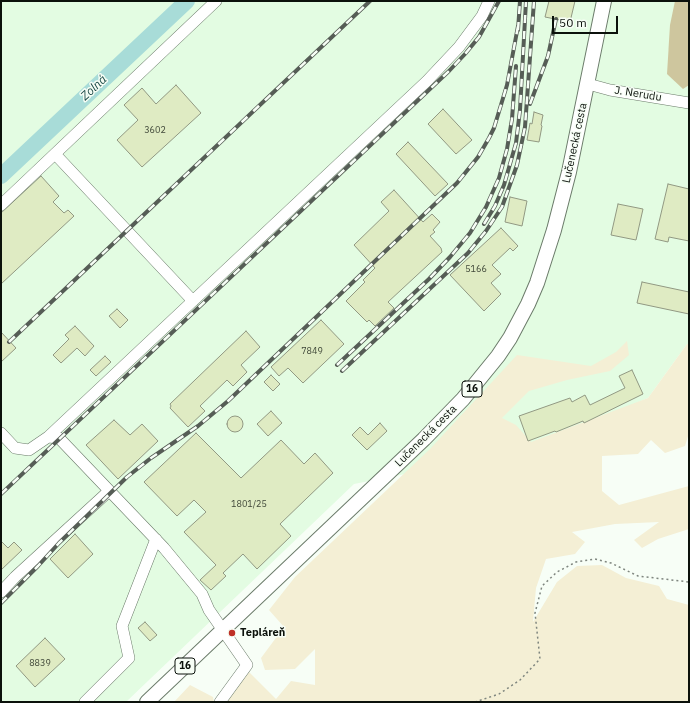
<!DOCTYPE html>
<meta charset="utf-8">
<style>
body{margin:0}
#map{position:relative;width:690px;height:703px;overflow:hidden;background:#f7fef6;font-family:"IBM Plex Sans",sans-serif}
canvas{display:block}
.frame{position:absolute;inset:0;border:2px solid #0b110b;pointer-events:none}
.scale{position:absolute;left:552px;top:16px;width:66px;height:18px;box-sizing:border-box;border:2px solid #0b110b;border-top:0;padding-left:5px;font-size:12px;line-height:14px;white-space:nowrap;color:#0b110b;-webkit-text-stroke:3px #f7fef6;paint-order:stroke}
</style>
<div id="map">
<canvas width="690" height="703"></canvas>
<div class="frame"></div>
<div class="scale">50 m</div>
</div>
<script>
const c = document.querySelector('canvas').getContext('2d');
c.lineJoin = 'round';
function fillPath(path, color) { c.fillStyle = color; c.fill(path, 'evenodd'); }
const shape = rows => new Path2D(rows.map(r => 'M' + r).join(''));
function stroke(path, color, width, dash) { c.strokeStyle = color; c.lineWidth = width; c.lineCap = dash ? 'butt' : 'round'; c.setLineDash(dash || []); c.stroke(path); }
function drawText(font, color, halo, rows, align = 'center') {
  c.font = font + ' "IBM Plex Sans",sans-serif'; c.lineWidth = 3; c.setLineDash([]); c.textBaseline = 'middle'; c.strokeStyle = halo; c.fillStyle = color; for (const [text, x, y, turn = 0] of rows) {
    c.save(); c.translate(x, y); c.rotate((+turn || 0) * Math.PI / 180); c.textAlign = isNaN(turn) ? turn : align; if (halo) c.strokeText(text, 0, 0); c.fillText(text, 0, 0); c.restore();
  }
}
const built = shape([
 [1,1,689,1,689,344,687,344,648,398,528,450,354,484,126,702,1,702]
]);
const green = shape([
 [627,341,629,355,610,371,567,380,529,391,502,418,516,425,531,442,648,398,687,344,689,344,689,433,685,446,665,453,651,440,638,454,602,456,602,491,619,505,689,486,689,529,658,539,642,548,634,540,659,522,615,524,572,532,585,542,575,554,546,559,536,588,533,622,557,582,577,566,602,565,626,578,659,586,667,599,689,605,689,702,228,702,227,700,249,672,276,699,291,681,315,685,315,649,295,669,265,670,261,658,284,627,269,610,295,577,430,449,517,355,591,366,616,352],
 [190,685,213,697,214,702,174,702]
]);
const forest = shape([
 [675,1,689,1,689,85,683,89,667,74,670,25]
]);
const river = shape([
 [1,176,187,1]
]);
const building = shape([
 [549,1,575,1,570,22,545,17,549,1],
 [176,85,201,113,142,167,117,140,138,120,124,105,142,88,156,104,176,85],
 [443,109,472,140,456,154,428,124,443,109],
 [534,112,543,115,541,125,542,126,539,142,527,140,530,123,532,124,534,112],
 [408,142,448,184,435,196,396,154,408,142],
 [41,176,59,196,53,202,64,213,68,210,74,216,1,284,1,213,41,176],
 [668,184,689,189,689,241,669,237,668,242,655,239,668,184],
 [394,190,423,222,432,214,440,222,433,230,435,232,430,236,441,248,442,252,388,302,394,308,375,326,369,320,367,322,346,301,365,282,363,280,375,268,354,245,389,211,381,202,394,190],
 [510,197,527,201,522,226,505,222,510,197],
 [618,204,643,209,636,240,611,235,618,204],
 [501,228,518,246,513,251,510,248,492,265,501,274,491,283,501,294,484,311,450,275,501,228],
 [642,282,689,292,689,314,637,303,642,282],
 [117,309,128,320,120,328,109,316,117,309],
 [321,320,344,344,303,383,288,368,279,376,271,367,321,320],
 [75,326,94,346,85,356,77,348,61,363,53,355,69,339,65,335,75,326],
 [246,331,260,347,241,365,247,372,233,386,227,380,200,406,205,411,188,427,170,408,171,406,170,404,246,331],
 [1,332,16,348,1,362,1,332],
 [105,356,111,362,96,376,90,370,105,356],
 [632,370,643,394,584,423,583,421,556,432,555,431,528,441,519,416,570,398,572,402,585,395,590,405,625,388,619,376,632,370],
 [271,375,280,384,273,391,264,382,271,375],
 [271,411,282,423,268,436,257,424,271,411],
 '227 424a8 8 0 1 1 16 0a8 8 0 1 1-16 0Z',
 [114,420,130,435,142,424,158,441,118,479,86,445,114,420],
 [380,423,387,431,367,450,352,435,360,427,368,435,380,423],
 [196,433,241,478,281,440,304,464,315,453,333,473,280,524,291,536,257,569,243,554,223,573,226,576,211,590,200,580,216,565,184,532,206,512,194,500,177,516,144,482,196,433],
 [75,534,93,554,68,578,50,559,75,534],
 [1,541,8,548,14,542,22,550,1,570,1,541],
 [145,622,157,635,150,641,138,628,145,622],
 [45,638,65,659,35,687,16,666,45,638]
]);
const path = shape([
 [475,702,499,694,520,680,540,659,535,613,542,586,557,572,576,562,595,559,611,563,638,576,689,582]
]);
const minor = shape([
 [588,84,610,90,689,103],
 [55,154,193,301],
 [1,205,216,1],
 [1,433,15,448,29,450,48,437,59,438,164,548,202,594,209,610,247,665,220,702],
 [48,437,427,81,459,47,482,16,489,1],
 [1,592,15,577,109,491],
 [85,702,129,658,122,626,156,539]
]);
const major = shape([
 [147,702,424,439,463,399,498,356,510,338,528,304,537,283,554,230,569,172,604,1]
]);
const rail = shape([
 [518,30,520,1],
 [530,104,548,56,556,19],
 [484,224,495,206,504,185,516,143,520,110,526,1],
 [9,342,370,1],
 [337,365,429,279,450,257,470,233,486,207,499,178,507,149,512,119,516,66],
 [342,371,468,253,486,231,502,207,517,165,525,127,534,1],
 [1,494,449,71,465,54,479,37,499,1],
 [1,603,38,566,59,543,127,477,151,458,198,426,228,401,457,183,478,157,489,138,494,128,507,85,518,26]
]);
const markers = [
 [232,633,4,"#be3026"]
];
const numberNames = [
 ["3602",155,130],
 ["5166",476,269],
 ["7849",312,351],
 ["1801/25",249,504],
 ["8839",40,663]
];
const shields = [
 [472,389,20],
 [185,666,20]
];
const shieldNames = [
 ["16",472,389],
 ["16",185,666]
];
const streetNames = [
 ["J. Nerudu",638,94,9],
 ["Lučenecká cesta",575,143,-78],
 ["Lučenecká cesta",426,436,-45]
];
const poiNames = [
 ["Tepláreň",240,633]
];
const waterNames = [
 ["Zolná",94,88,-43]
];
fillPath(built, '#e3fce2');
fillPath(green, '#f4efd5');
fillPath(forest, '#cec69e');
stroke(river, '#a8dcd8', 16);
fillPath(building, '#dfebc3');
stroke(building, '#929983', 1);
stroke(minor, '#6b7b6a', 12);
stroke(major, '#6b7b6a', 16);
stroke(path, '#7f867f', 1.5, [2, 3]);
stroke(minor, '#fff', 11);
stroke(major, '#fff', 14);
stroke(rail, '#565d56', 4);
stroke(rail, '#f7fef6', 2.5, [8]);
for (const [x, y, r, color] of markers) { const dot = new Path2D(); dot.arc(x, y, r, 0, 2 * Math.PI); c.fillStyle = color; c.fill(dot); stroke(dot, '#f7fef6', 1.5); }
drawText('9px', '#404839', null, numberNames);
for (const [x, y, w] of shields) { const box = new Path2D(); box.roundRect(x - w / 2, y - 8, w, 16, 3); c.fillStyle = '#f7fef6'; c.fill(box); stroke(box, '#0b110b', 1); }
drawText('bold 10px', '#0b110b', null, shieldNames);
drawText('11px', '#0b110b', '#f7fef6', streetNames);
drawText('bold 11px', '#0b110b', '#f7fef6', poiNames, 'left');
drawText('italic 12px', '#1c4b48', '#f7fef6', waterNames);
</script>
